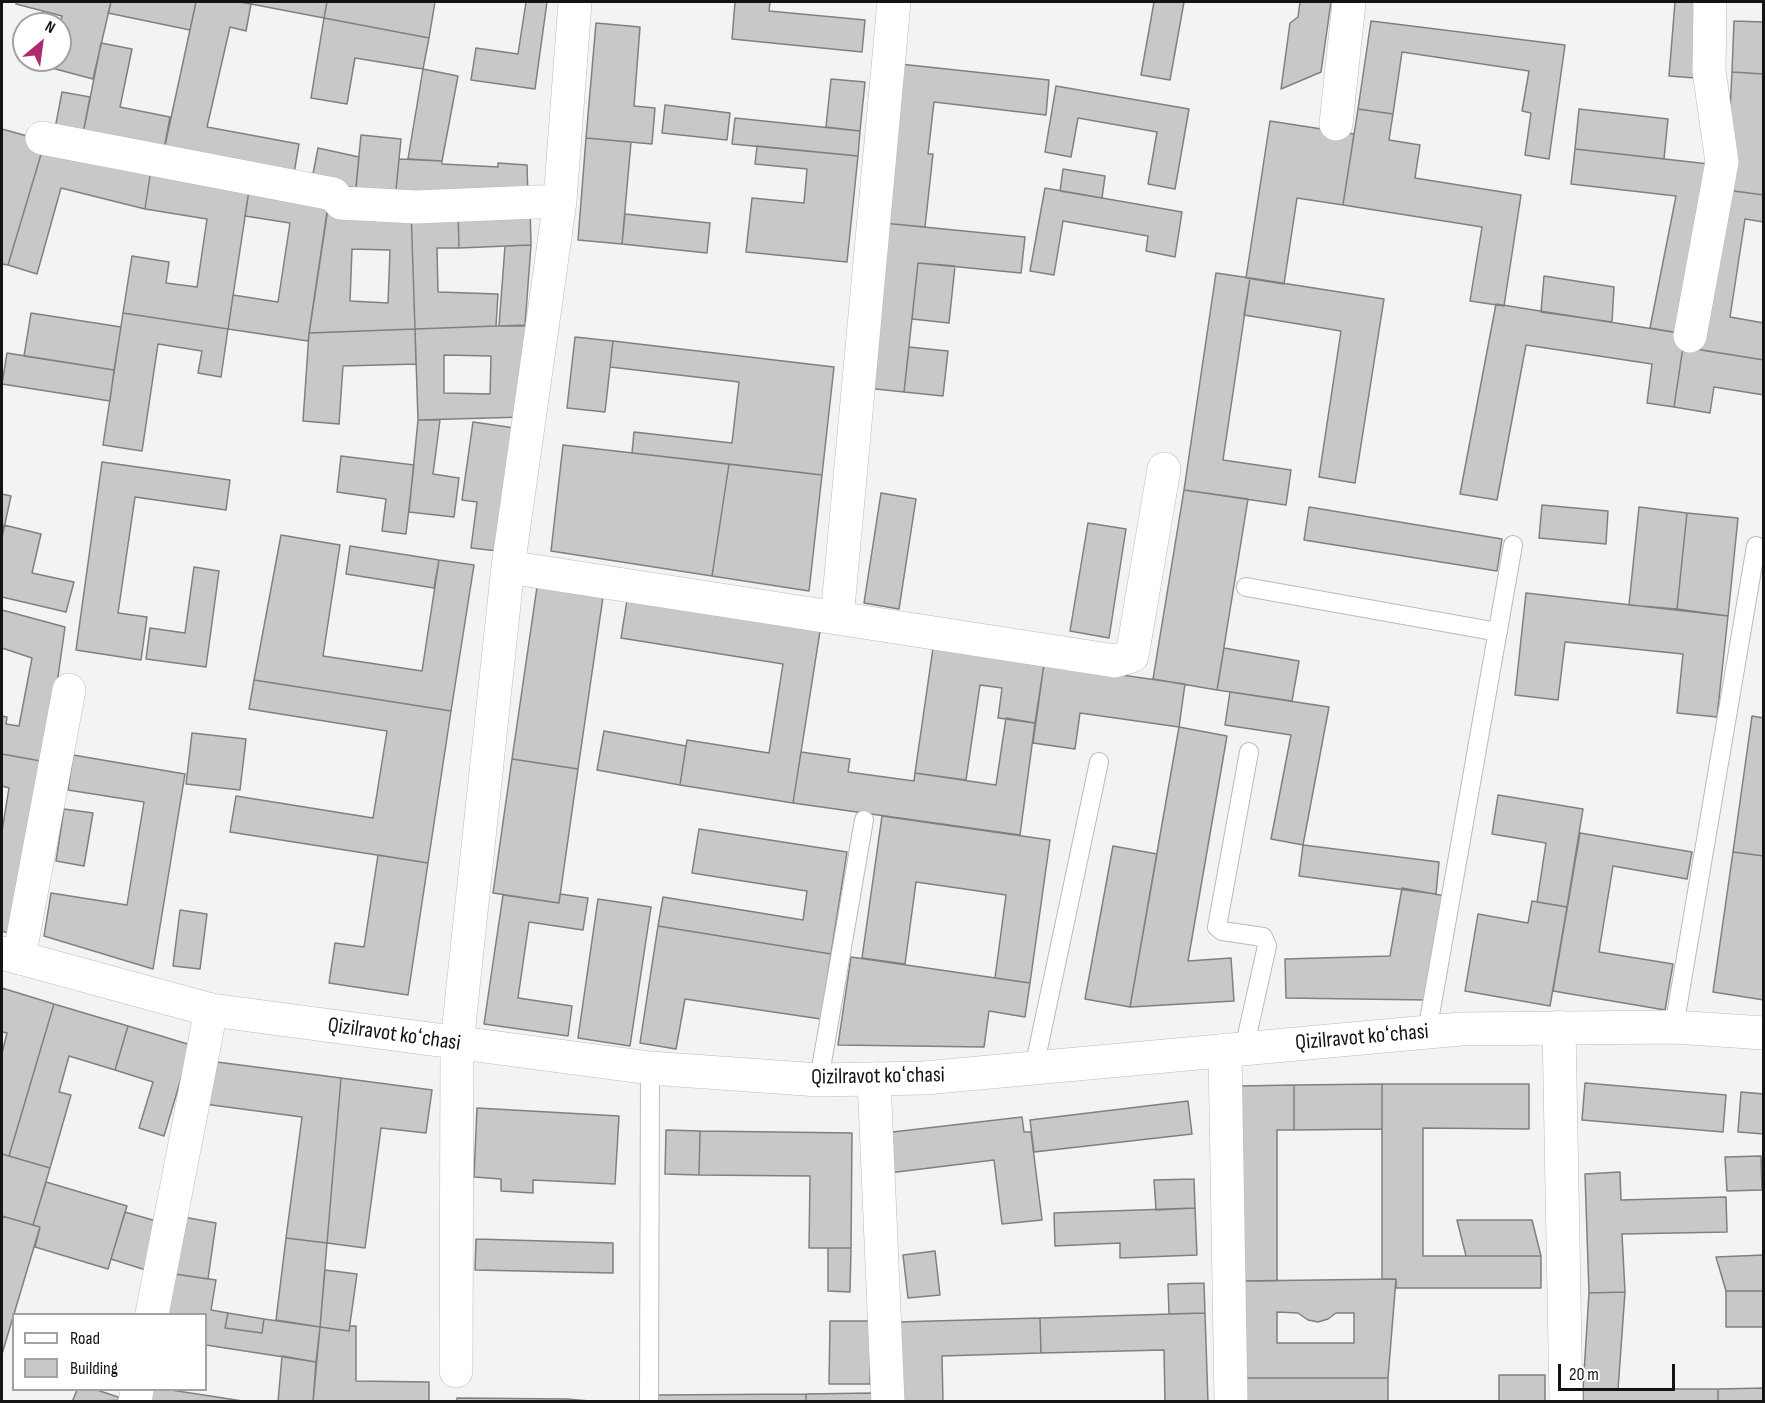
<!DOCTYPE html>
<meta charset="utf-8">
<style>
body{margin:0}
#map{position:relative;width:1765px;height:1403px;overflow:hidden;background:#f1f3f5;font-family:"Sofia Sans Condensed",sans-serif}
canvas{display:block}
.frame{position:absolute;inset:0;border:3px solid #131314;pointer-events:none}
.legend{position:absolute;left:12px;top:1313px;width:195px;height:78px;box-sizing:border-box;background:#fff;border:2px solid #a1a1a1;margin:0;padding:8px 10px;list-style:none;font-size:18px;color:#131314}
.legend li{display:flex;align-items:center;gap:12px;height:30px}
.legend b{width:30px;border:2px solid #a1a1a1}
.north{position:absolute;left:12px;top:12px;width:60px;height:60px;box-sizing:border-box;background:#fff;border:2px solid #a1a1a1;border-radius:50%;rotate:29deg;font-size:16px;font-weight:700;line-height:24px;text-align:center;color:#131314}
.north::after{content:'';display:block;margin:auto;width:21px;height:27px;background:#b0296e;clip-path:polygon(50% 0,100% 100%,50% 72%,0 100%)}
.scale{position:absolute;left:1558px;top:1364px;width:117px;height:27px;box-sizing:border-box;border:3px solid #131314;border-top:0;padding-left:8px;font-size:18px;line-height:21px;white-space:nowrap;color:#131314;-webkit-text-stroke:4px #fff;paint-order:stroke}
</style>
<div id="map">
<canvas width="1765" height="1403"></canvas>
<div class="frame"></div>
<ul class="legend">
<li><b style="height:8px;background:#fff"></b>Road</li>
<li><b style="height:16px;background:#c6c8c9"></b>Building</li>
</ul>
<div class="north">N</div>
<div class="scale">20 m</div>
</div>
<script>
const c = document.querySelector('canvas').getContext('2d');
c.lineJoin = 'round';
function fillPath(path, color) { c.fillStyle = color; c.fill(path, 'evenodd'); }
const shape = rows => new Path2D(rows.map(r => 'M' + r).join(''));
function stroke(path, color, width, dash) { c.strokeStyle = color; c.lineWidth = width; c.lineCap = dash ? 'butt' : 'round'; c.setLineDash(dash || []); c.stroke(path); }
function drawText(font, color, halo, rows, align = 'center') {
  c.font = font + ' "Sofia Sans Condensed",sans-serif'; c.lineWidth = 4.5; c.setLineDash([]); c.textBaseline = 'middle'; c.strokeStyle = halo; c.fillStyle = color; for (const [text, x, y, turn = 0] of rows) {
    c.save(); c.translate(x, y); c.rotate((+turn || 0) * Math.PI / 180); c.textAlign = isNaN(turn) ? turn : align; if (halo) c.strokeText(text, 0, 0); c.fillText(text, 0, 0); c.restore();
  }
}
const building = shape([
 [16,2,111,2,93,79,48,67,50,60,60,60,60,24,62,16,16,4,16,2],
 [111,2,196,2,190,30,108,13,111,2],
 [196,2,239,2,251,4,246,31,230,27,207,127,299,144,293,179,163,155,196,2],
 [252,2,327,2,324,18,251,4,252,2],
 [327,2,435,2,429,38,324,18,327,2],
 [526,2,547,2,535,89,471,80,476,48,518,54,526,2],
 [735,2,770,2,769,11,865,20,862,52,732,39,735,2],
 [1154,2,1184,2,1170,80,1141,75,1154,2],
 [1300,2,1331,2,1321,72,1281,89,1290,23,1298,17,1300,2],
 [1675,2,1701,2,1695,78,1669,76,1675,2],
 [324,18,429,38,423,69,355,58,347,104,311,98,324,18],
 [1371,21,1565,45,1549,159,1525,155,1531,113,1522,111,1529,71,1402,52,1393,114,1358,109,1371,21],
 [1734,21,1764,22,1764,74,1732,72,1734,21],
 [596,23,640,27,634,106,655,108,652,144,586,138,596,23],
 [101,43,132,49,120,107,170,117,163,155,82,139,101,43],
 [900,64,1049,80,1046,115,934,102,928,154,933,154,925,227,883,223,900,64],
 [423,69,458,76,442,161,408,159,423,69],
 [1732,72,1764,74,1764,195,1726,190,1732,72],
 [831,79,865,82,860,131,826,127,831,79],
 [1056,86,1189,109,1175,189,1148,184,1157,132,1078,118,1071,157,1045,152,1056,86],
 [62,92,90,97,82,139,54,134,62,92],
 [665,105,730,113,727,140,662,133,665,105],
 [1358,109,1393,114,1389,140,1420,145,1415,178,1521,195,1504,306,1470,301,1482,227,1343,205,1358,109],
 [1579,109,1668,119,1664,159,1575,149,1579,109],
 [735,118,860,131,858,156,732,144,735,118],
 [1270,121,1354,134,1343,205,1297,198,1284,284,1246,278,1270,121],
 [2,129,45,141,8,265,2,264,2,129],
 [361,135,401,139,395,200,355,196,361,135],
 [586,138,631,142,622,244,578,240,586,138],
 [45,141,151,169,145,209,61,188,37,274,8,265,45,141],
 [757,146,858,156,847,262,746,252,752,198,804,203,807,169,755,164,757,146],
 [318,148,359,157,356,188,312,179,318,148],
 [1575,149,1718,165,1685,334,1650,328,1676,196,1571,184,1575,149],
 [399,159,442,161,442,164,498,167,498,163,527,165,528,198,395,200,399,159],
 [151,169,250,184,228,329,123,313,132,256,169,262,166,283,197,287,207,219,145,209,151,169],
 [1063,169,1105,176,1102,198,1060,191,1063,169],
 [250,184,330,195,308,341,228,329,233,295,278,302,290,223,245,216,250,184],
 [1045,188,1182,212,1175,257,1146,251,1148,236,1063,221,1054,275,1030,271,1045,188],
 [1726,190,1764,195,1764,222,1745,219,1730,317,1764,323,1764,360,1701,350,1726,190],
 [530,205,531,245,459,248,458,208,530,205],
 [458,208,459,248,437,248,438,292,498,294,496,326,415,329,411,209,458,208],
 [411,209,415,329,309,333,327,212,411,209],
 [352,249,390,250,388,303,350,301,352,249],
 [625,214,710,223,707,253,622,244,625,214],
 [883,223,1025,237,1021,273,918,263,904,392,866,388,883,223],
 [531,245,525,325,499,326,505,246,531,245],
 [918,263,955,266,949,323,912,319,918,263],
 [1216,273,1250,278,1223,460,1291,470,1286,505,1184,490,1216,273],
 [1544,276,1614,287,1612,322,1541,312,1544,276],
 [1250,278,1384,299,1355,483,1319,477,1341,331,1244,315,1250,278],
 [1496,304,1685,334,1674,407,1647,403,1652,364,1526,345,1497,500,1460,494,1496,304],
 [31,313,121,327,114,370,24,356,31,313],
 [123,313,228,329,221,377,198,373,202,351,158,344,142,451,103,445,123,313],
 [496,326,528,326,523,417,418,420,415,329,496,326],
 [444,355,491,356,490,394,444,393,444,355],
 [415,329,416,364,343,366,339,424,303,421,309,333,415,329],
 [575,337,613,341,605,412,567,408,575,337],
 [613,341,834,367,822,475,632,453,634,432,732,443,739,382,610,367,613,341],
 [909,347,948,351,943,396,904,392,909,347],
 [1683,347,1764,360,1764,395,1714,387,1710,413,1674,407,1683,347],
 [7,353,114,370,110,401,2,384,7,353],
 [418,420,440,420,433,474,459,478,454,517,409,512,418,420],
 [473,422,515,428,498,551,471,548,477,502,462,500,473,422],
 [563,445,729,464,712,576,551,551,563,445],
 [341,456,414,465,406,534,382,531,386,499,337,492,341,456],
 [102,462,230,480,226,510,135,497,118,613,147,617,141,660,76,650,102,462],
 [729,464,822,475,809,591,712,576,729,464],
 [1184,490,1248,499,1217,690,1153,679,1184,490],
 [881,493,916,499,899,609,864,603,881,493],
 [2,494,11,496,2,537,2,494],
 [1542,505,1608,511,1606,544,1539,538,1542,505],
 [1309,507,1502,539,1497,571,1304,540,1309,507],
 [1639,507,1687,513,1677,609,1629,605,1639,507],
 [1687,513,1738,518,1728,616,1677,609,1687,513],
 [1088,523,1126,529,1109,638,1070,631,1088,523],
 [4,525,41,534,32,573,74,582,66,612,2,597,2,537,4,525],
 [281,535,340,545,323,656,422,671,439,560,474,565,451,711,254,680,281,535],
 [350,546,439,560,434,588,346,574,350,546],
 [194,567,219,571,206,667,146,659,150,628,185,633,194,567],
 [537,587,603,597,578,769,512,759,537,587],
 [1526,593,1728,616,1717,717,1677,713,1683,654,1565,642,1558,700,1515,695,1526,593],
 [628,594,821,625,793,803,680,785,687,740,769,753,783,664,621,638,628,594],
 [2,610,65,627,46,762,2,754,2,716,7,717,6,724,19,726,32,658,2,648,2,610],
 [933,648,1044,664,1035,723,998,718,1002,688,980,685,966,780,915,773,933,648],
 [1224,648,1299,661,1292,701,1217,690,1224,648],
 [1044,664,1185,684,1179,727,1080,713,1075,749,1033,743,1044,664],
 [254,680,451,711,428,863,230,832,236,796,373,818,387,731,249,709,254,680],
 [1230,692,1329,707,1303,845,1271,839,1291,735,1225,725,1230,692],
 [1752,716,1764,718,1764,856,1733,852,1752,716],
 [1006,718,1035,723,1020,835,793,803,801,752,850,759,848,772,914,781,915,773,996,785,1006,718],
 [1179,727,1227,736,1188,961,1231,958,1234,1001,1130,1007,1179,727],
 [604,731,686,746,680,785,597,770,604,731],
 [192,733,246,739,240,790,186,784,192,733],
 [2,754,46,762,14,935,2,931,2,831,9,788,2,786,2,754],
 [73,755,185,774,153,969,44,936,51,893,127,905,144,802,68,790,73,755],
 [512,759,578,769,559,903,493,893,512,759],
 [1498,795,1583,809,1567,907,1537,902,1546,843,1492,834,1498,795],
 [64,809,93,813,84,866,56,861,64,809],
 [882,816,1050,840,1030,983,995,978,1006,895,916,882,905,964,862,958,882,816],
 [699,829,847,852,831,954,658,926,663,897,803,920,807,891,692,873,699,829],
 [1580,833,1692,852,1687,879,1613,866,1599,952,1673,964,1665,1010,1553,991,1580,833],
 [1303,845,1439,862,1436,894,1299,876,1303,845],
 [1113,846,1157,854,1130,1007,1085,999,1113,846],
 [1733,852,1764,856,1764,1000,1713,992,1733,852],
 [378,855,428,863,408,995,329,983,335,943,364,947,378,855],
 [1402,888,1445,896,1428,1000,1286,998,1285,959,1390,956,1402,888],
 [560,894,588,898,583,930,529,922,518,998,572,1006,568,1036,484,1024,503,895,559,903,560,894],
 [598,899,651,907,630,1046,578,1038,598,899],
 [1532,901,1567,907,1550,1006,1465,991,1478,914,1528,923,1532,901],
 [180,910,207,914,200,969,173,966,180,910],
 [658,926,831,954,821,1019,685,999,676,1049,640,1043,658,926],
 [851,957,1030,983,1025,1017,989,1011,984,1047,838,1045,851,957],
 [2,988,54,1004,9,1156,2,1154,2,1053,7,1033,2,1032,2,988],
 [54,1004,128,1026,115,1070,69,1056,59,1092,71,1095,50,1168,9,1156,54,1004],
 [128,1026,191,1045,164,1136,139,1128,153,1082,115,1070,128,1026],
 [209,1061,341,1078,327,1243,286,1238,302,1117,204,1104,209,1061],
 [341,1078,432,1090,426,1133,381,1128,365,1248,327,1243,341,1078],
 [1585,1083,1726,1095,1723,1132,1582,1120,1585,1083],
 [1382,1084,1529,1084,1529,1129,1423,1128,1423,1256,1541,1256,1541,1288,1396,1288,1396,1279,1382,1279,1382,1084],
 [1382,1084,1382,1129,1294,1130,1294,1085,1382,1084],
 [1294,1085,1294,1130,1277,1130,1277,1281,1240,1281,1239,1086,1294,1085],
 [1741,1092,1764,1094,1764,1134,1738,1132,1741,1092],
 [1188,1101,1192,1134,1034,1152,1030,1120,1188,1101],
 [477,1108,619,1116,615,1184,533,1180,533,1193,501,1191,501,1179,474,1177,477,1108],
 [1022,1117,1024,1132,1031,1132,1042,1220,1002,1224,994,1160,889,1173,884,1133,1022,1117],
 [666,1130,700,1131,699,1175,665,1174,666,1130],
 [700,1131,852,1133,851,1248,809,1248,810,1176,699,1175,700,1131],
 [2,1154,50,1168,33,1225,2,1216,2,1154],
 [1761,1156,1762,1190,1727,1191,1725,1157,1761,1156],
 [1620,1172,1621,1200,1726,1197,1727,1232,1622,1234,1625,1292,1589,1293,1585,1174,1620,1172],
 [1194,1179,1195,1208,1156,1210,1154,1180,1194,1179],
 [46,1182,127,1206,108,1269,35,1247,40,1227,33,1225,46,1182],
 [1195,1208,1197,1255,1120,1258,1120,1243,1055,1246,1054,1213,1195,1208],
 [125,1212,163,1223,149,1271,111,1259,125,1212],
 [2,1216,40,1227,2,1354,2,1216],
 [178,1216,216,1223,208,1279,168,1273,178,1216],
 [1457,1220,1532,1220,1541,1256,1466,1256,1457,1220],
 [286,1238,327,1243,320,1327,276,1320,286,1238],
 [476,1239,613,1243,613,1273,475,1270,476,1239],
 [828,1248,851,1248,850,1292,828,1291,828,1248],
 [935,1251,940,1295,908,1298,903,1255,935,1251],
 [1764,1255,1764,1291,1726,1291,1716,1257,1764,1255],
 [325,1270,357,1274,349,1331,320,1327,325,1270],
 [168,1273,216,1280,211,1310,228,1313,225,1328,262,1333,264,1319,320,1327,316,1362,206,1345,206,1314,161,1314,168,1273],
 [1396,1279,1388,1378,1240,1378,1240,1281,1396,1279],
 [1277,1312,1298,1313,1308,1320,1318,1322,1328,1319,1336,1313,1354,1313,1354,1343,1277,1343,1277,1312],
 [1204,1283,1205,1313,1169,1314,1168,1284,1204,1283],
 [1726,1291,1764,1291,1764,1327,1726,1327,1726,1291],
 [1625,1292,1618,1390,1583,1389,1589,1293,1625,1292],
 [228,1313,264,1319,262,1333,225,1328,228,1313],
 [1205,1313,1208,1402,1165,1402,1164,1350,1041,1353,1040,1318,1205,1313],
 [1040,1318,1041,1353,942,1356,943,1402,900,1402,897,1322,1040,1318],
 [830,1321,871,1321,870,1384,829,1384,830,1321],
 [350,1326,356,1326,356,1381,429,1382,429,1402,313,1402,320,1327,349,1331,350,1326],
 [282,1356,316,1362,313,1402,278,1402,282,1356],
 [1499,1375,1545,1375,1545,1402,1499,1402,1499,1375],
 [1240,1378,1388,1378,1388,1402,1240,1402,1240,1378],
 [1764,1388,1764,1402,1718,1402,1718,1389,1764,1388],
 [1583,1389,1718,1389,1718,1402,1583,1402,1583,1389],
 [77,1390,97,1390,127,1400,72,1402,77,1390],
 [148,1390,171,1390,249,1402,146,1402,148,1390],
 [873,1393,873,1402,806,1402,806,1394,873,1393],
 [806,1394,806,1402,654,1402,654,1395,806,1394],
 [457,1398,567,1399,601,1402,457,1402,457,1398]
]);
const service = shape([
 [1246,587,1498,632],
 [1674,1027,1756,546],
 [1427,1032,1513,545],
 [1244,1049,1267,946,1263,937,1222,931,1217,927,1249,752],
 [1034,1068,1099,762],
 [819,1080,864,820],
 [649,1402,650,1068]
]);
const minor = shape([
 [894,2,837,618,1115,661,1132,656,1164,469],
 [1336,124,1349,2],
 [42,138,333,194,341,203,416,207,560,201],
 [1690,336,1722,162,1709,71,1710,2],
 [508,567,837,618],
 [19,958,69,690],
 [1559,1027,1566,1402],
 [1225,1050,1231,1402],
 [874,1079,888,1402],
 [152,1314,211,1010],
 [456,1371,457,1043,508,567,560,201,575,2],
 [135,1402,137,1390]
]);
const tertiary = shape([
 [2,953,211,1010,650,1068,819,1080,924,1078,1461,1029,1674,1027,1764,1033]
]);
const streetNames = [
 ["Qizilravot koʻchasi",394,1035,8],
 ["Qizilravot koʻchasi",1362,1038,-5],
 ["Qizilravot koʻchasi",878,1077,-1]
];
fillPath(building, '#c6c8c9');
stroke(building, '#7e8081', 1.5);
stroke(service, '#b9bbbd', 20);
stroke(minor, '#b9bbbd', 34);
stroke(tertiary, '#b9bbbd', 34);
stroke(service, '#fff', 18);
stroke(minor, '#fff', 33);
stroke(tertiary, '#fff', 33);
drawText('22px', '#131314', '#fff', streetNames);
</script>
